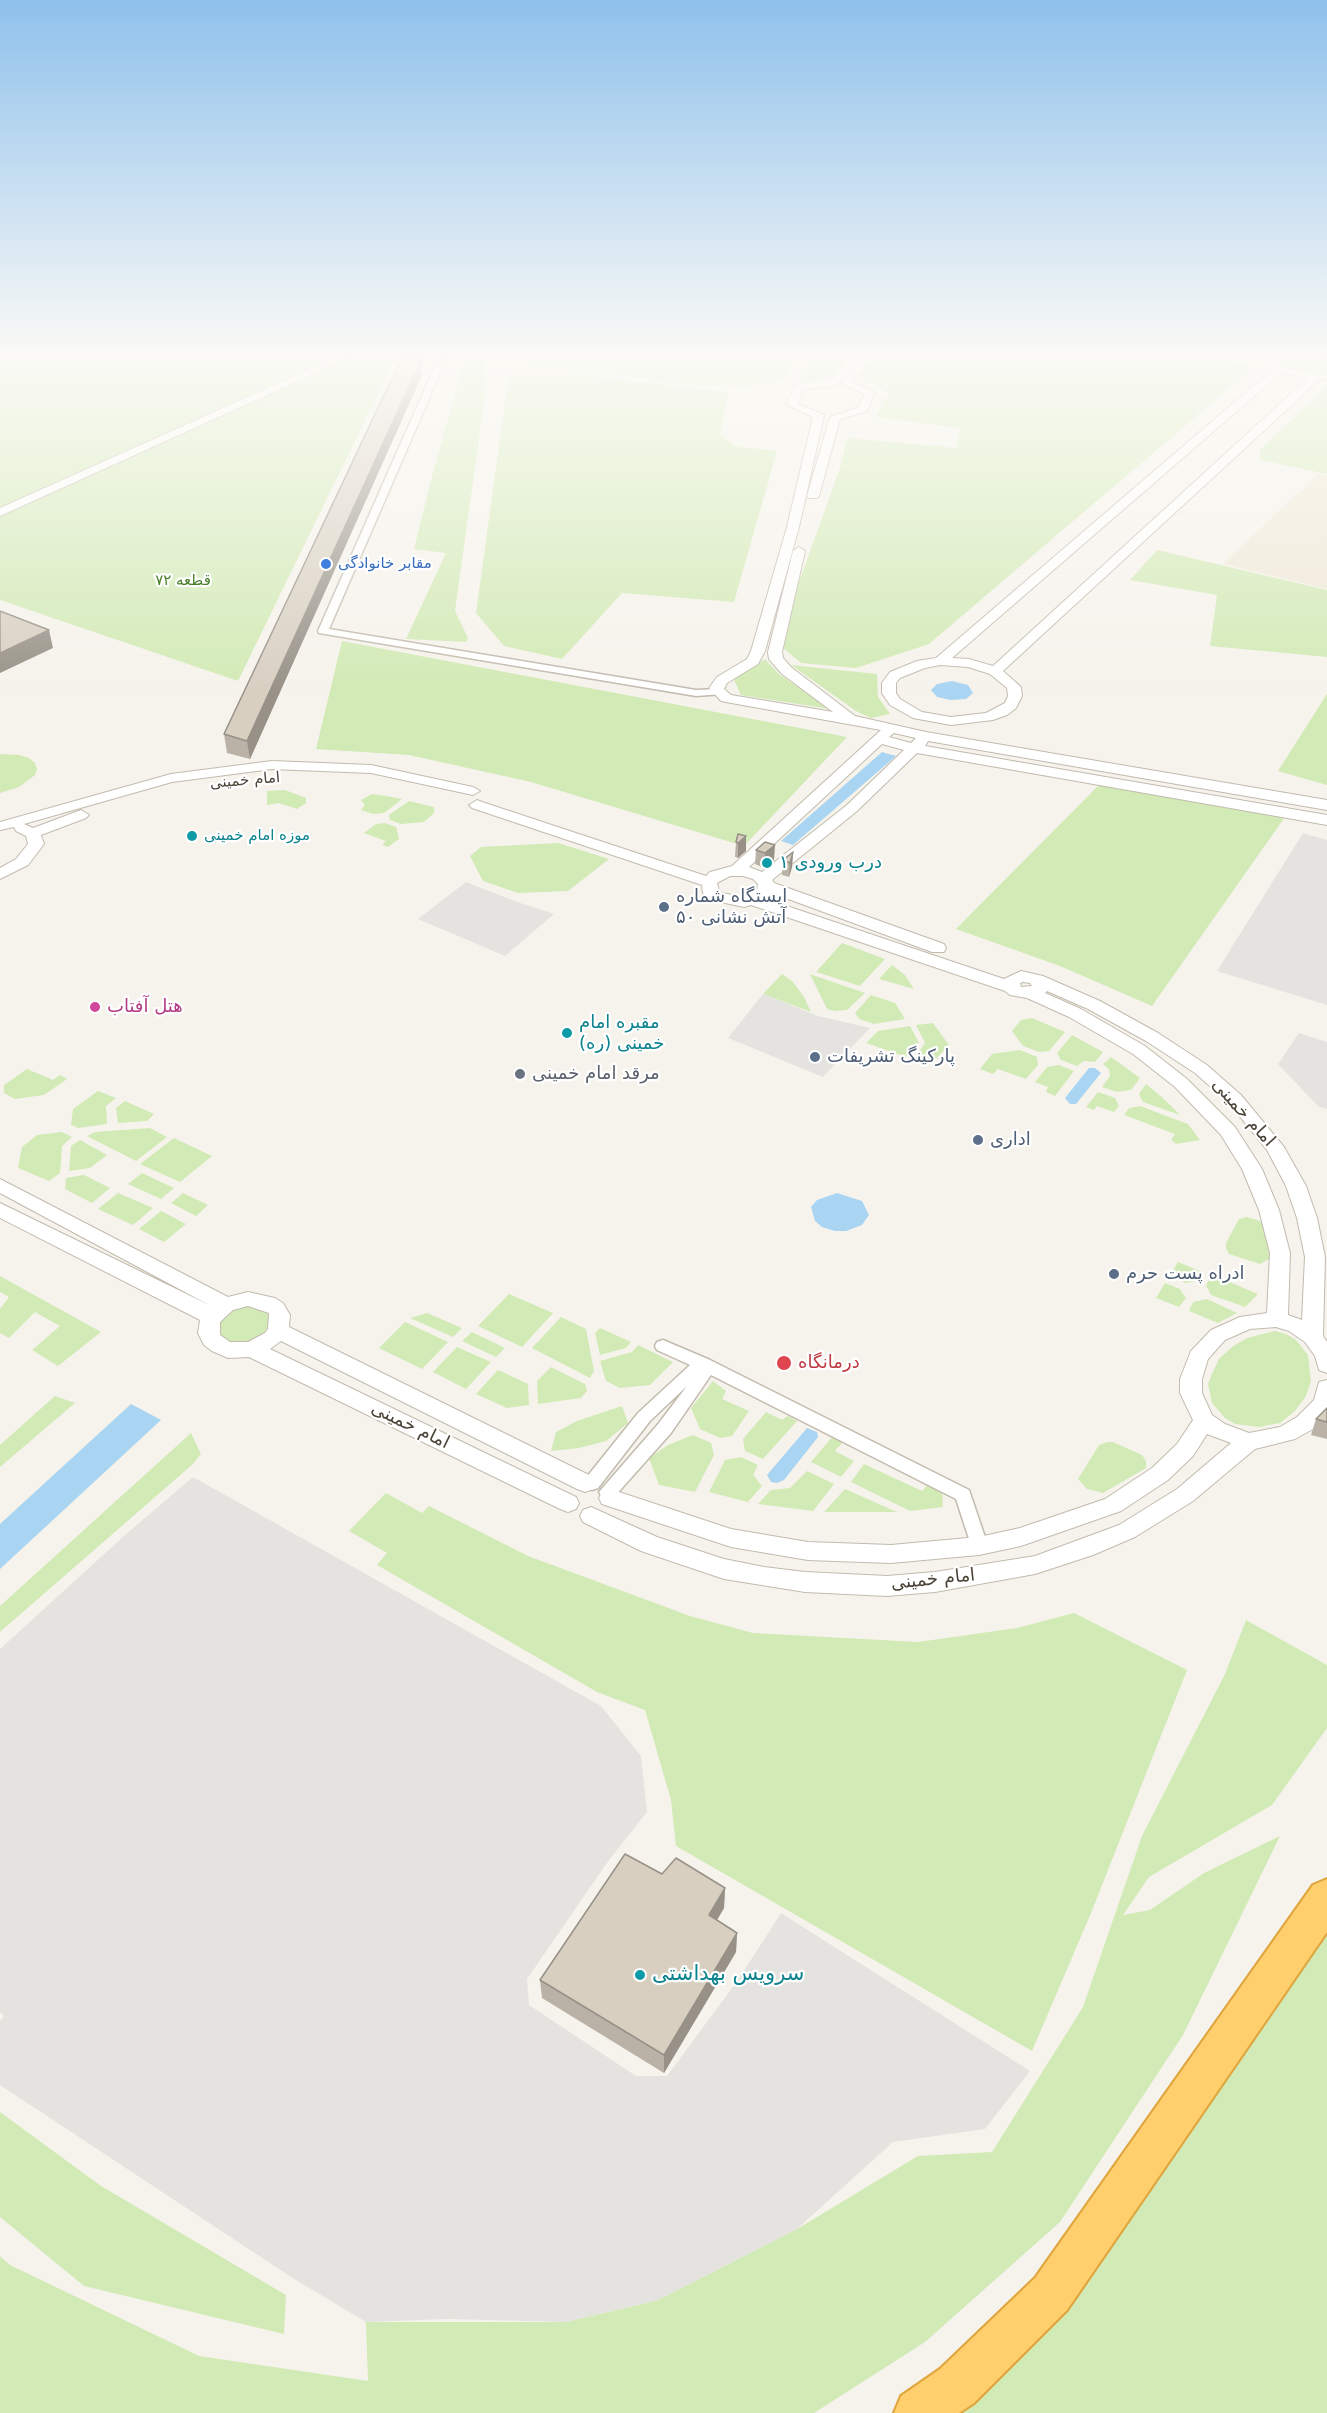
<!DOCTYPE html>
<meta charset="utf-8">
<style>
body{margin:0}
canvas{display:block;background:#f6f3ec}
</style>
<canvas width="1327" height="2413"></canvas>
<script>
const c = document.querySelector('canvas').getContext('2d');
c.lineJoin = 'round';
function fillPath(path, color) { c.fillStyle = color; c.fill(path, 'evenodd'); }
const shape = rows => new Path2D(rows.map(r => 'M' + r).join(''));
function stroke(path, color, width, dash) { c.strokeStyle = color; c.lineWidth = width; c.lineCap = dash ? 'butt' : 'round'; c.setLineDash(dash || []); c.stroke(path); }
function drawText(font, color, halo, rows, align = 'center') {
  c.font = font + ' "DejaVu Sans",Cairo,sans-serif'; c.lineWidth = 4.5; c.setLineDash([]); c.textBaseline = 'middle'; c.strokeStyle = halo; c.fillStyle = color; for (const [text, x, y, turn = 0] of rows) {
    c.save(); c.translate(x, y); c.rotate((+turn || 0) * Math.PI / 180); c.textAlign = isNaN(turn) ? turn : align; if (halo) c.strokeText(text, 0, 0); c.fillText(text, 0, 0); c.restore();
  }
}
const education = shape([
 [1318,474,1327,476,1327,589,1223,564]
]);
const green = shape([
 [0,357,396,357,238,681,0,600],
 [514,357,794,357,787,380,745,386,681,384,520,362],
 [811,357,851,357,836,375,801,382],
 [876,357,1210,357,1254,367,929,644,856,668,801,663,777,643,840,468,847,438,957,448,960,428,876,417,889,393,858,376],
 [1277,357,1327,357,1327,374,1289,368,1280,364],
 [482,360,486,371,484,403,455,611,468,638,466,642,406,639,446,553,414,549,431,480,464,361],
 [509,374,573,374,728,392,720,434,735,446,777,451,734,602,622,593,562,659,504,646,476,613],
 [1327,386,1327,474,1260,460,1260,450],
 [1157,550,1327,590,1327,657,1210,646,1217,595,1130,580],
 [342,641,847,737,744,846,531,782,409,755,316,749],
 [765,659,779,674,830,709,741,695,734,680],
 [791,665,877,674,878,697,890,714,871,718,856,711],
 [1327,694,1327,785,1278,771],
 [0,754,19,755,29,758,35,763,37,769,35,775,19,787,0,793],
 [1100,784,1285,817,1152,1006,1060,966,956,929],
 [285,790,306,798,306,803,297,809,279,803,267,805,267,791],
 [372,794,386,796,402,799,384,813,373,814,361,810,365,805,361,800],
 [409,801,434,807,434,813,424,822,401,824,390,820,389,815],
 [385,823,396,827,399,839,388,847,382,845,386,841,364,833,376,824],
 [558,843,609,859,568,891,518,893,483,881,470,856,481,847],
 [842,943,885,959,860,986,816,972],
 [892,965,905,975,914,989,879,979],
 [782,974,793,982,804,997,811,1012,763,994],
 [810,974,865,993,847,1010,835,1011,827,1009],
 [871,995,895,1003,905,1019,874,1024,859,1019,855,1013],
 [1032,1018,1065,1032,1049,1051,1039,1052,1023,1046,1012,1031,1021,1020],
 [933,1023,949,1045,934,1061,917,1055,925,1043,916,1025],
 [910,1026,919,1043,906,1057,866,1043,878,1031],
 [1072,1035,1103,1052,1095,1062,1084,1061,1077,1066,1061,1060,1057,1053],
 [1020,1050,1037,1057,1038,1065,1026,1079,998,1069,993,1074,980,1069,992,1054],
 [1111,1057,1140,1078,1131,1090,1117,1092,1102,1087,1110,1076,1109,1069,1103,1064],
 [1059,1065,1074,1071,1055,1096,1046,1092,1048,1087,1035,1082,1047,1067],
 [27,1069,53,1080,60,1075,67,1079,44,1095,15,1099,4,1093,4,1085],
 [1146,1084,1164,1099,1180,1115,1143,1102,1139,1094],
 [98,1091,116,1098,106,1106,107,1124,78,1128,71,1125,73,1109],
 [1098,1092,1115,1098,1119,1106,1114,1112,1097,1106,1094,1110,1086,1107],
 [125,1101,154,1114,147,1121,118,1123,116,1108],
 [1140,1106,1188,1124,1200,1140,1176,1144,1171,1140,1175,1134,1124,1115,1129,1108],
 [150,1128,167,1137,136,1161,87,1136,95,1132],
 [62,1132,72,1137,62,1146,60,1173,49,1181,18,1168,22,1147,37,1135],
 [174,1138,212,1156,180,1182,140,1164],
 [80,1140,107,1155,90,1168,69,1171,71,1146],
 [142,1173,174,1188,161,1199,128,1184],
 [84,1175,110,1188,92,1203,65,1189,66,1178],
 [118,1193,153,1208,133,1225,98,1209],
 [183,1193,208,1205,196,1216,171,1203],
 [161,1211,186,1224,164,1242,139,1229],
 [1247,1217,1260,1221,1267,1230,1269,1259,1260,1264,1229,1254,1226,1248,1226,1243,1239,1219],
 [1178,1262,1202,1272,1196,1281,1186,1283,1169,1277],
 [1213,1275,1258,1294,1245,1307,1211,1295,1206,1285],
 [0,1276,101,1332,58,1366,32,1350,60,1326,35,1312,9,1338,0,1333,0,1309,9,1297,0,1292],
 [1165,1283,1180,1289,1186,1298,1179,1307,1156,1298],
 [509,1294,553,1313,522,1347,478,1326],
 [1207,1299,1237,1313,1218,1323,1189,1311,1193,1302],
 [244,1306,253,1306,267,1312,270,1324,262,1336,254,1340,237,1343,229,1342,219,1334,218,1322,227,1312],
 [427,1313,462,1328,453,1337,410,1318],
 [561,1317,586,1329,594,1371,590,1378,532,1348],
 [405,1322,448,1342,422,1369,379,1348],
 [600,1328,631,1342,626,1348,600,1355,595,1333],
 [1275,1331,1286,1334,1296,1340,1308,1355,1311,1381,1306,1396,1295,1411,1280,1423,1259,1427,1235,1424,1225,1418,1212,1403,1208,1384,1211,1376,1219,1359,1232,1347,1247,1338],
 [472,1332,505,1348,496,1357,462,1341],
 [638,1345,673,1362,650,1385,620,1388,606,1381,600,1361,632,1352],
 [457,1347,491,1362,466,1389,433,1372],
 [551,1367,585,1384,587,1391,581,1398,538,1404,537,1381],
 [498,1370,528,1384,529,1405,507,1408,476,1394],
 [713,1381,726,1391,722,1399,749,1411,732,1436,720,1438,700,1429,691,1408],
 [55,1396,75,1403,0,1467,0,1445],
 [622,1406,628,1423,606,1441,579,1448,551,1451,556,1432,577,1421],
 [766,1412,782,1420,788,1416,797,1421,763,1459,745,1451,743,1439],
 [191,1433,201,1454,193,1464,0,1632,0,1606],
 [693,1435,711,1443,714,1455,695,1492,659,1485,649,1458,668,1445],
 [832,1437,843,1442,835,1451,854,1461,841,1477,811,1462],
 [1107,1442,1113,1442,1142,1455,1146,1461,1146,1468,1103,1493,1087,1489,1078,1479,1099,1445],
 [741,1457,758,1465,753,1475,762,1486,748,1502,709,1492,725,1460],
 [864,1464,922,1491,931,1481,942,1489,943,1507,910,1511,851,1482],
 [807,1471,834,1484,813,1511,758,1504,771,1490,790,1488],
 [845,1489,897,1512,824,1512],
 [386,1493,422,1513,429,1506,528,1556,690,1616,753,1633,918,1642,1017,1628,1074,1613,1187,1670,1091,1913,1032,2051,676,1846,671,1800,645,1710,597,1692,377,1565,387,1553,349,1531],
 [1246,1620,1327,1665,1327,1728,1272,1805,1149,1877,1123,1915,1150,1910,1204,1873,1280,1836,1183,2035,1060,2222,925,2342,814,2413,0,2413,0,2256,10,2265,199,2356,368,2381,366,2322,566,2322,658,2300,797,2229,918,2156,992,2152,1083,2007,1142,1836,1225,1674],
 [1327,1931,1327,2413,955,2413,1138,2198,1288,1991],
 [0,2112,101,2186,286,2295,284,2334,84,2286,0,2217]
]);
const parking = shape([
 [1303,833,1327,840,1327,1005,1217,971],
 [466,882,520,903,554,914,505,956,418,919],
 [763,994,818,1016,870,1028,823,1077,728,1038],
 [1299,1033,1327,1042,1327,1109,1319,1107,1278,1064],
 [193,1477,601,1706,641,1756,647,1812,609,1860,527,1979,529,2005,636,2076,667,2076,738,1980,781,1913,1030,2071,985,2129,893,2142,797,2229,658,2300,566,2322,448,2319,366,2322,291,2277,0,2085,0,2021,4,2016,0,2012,0,1649,125,1535]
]);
const water = shape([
 [952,681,968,685,973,693,966,699,951,700,937,697,931,690,937,684],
 [882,752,896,756,793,845,781,841],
 [1089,1068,1095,1068,1101,1073,1076,1104,1070,1104,1065,1098],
 [837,1193,862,1201,869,1215,862,1225,846,1231,835,1231,822,1227,815,1221,811,1207,817,1200],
 [131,1404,161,1420,0,1569,0,1524],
 [807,1428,817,1432,818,1437,784,1480,777,1483,771,1482,767,1475]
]);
const minor = shape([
 [439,357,447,357,329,629,696,690,719,689,724,692,723,694,696,696,319,633,318,631,439,357],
 [663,1340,710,1360,969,1490,988,1546,985,1551,979,1553,973,1551,956,1499,711,1375,671,1433,614,1497,608,1499,602,1497,599,1492,659,1423,687,1386,650,1421,598,1488,592,1490,586,1488,583,1483,586,1478,638,1413,690,1365,657,1350,655,1346,657,1342,663,1340]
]);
const tertiary = shape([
 [337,357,351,357,0,516,0,508,337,357],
 [851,357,861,357,839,384,803,390,798,404,824,415,799,527,765,651,758,664,727,683,724,689,731,695,833,712,782,674,769,659,768,652,793,551,799,547,805,551,782,652,783,658,792,668,855,716,926,732,1327,800,1327,810,928,741,925,746,1327,815,1327,825,917,753,857,811,772,880,774,883,944,944,946,948,944,952,932,952,772,893,766,899,1004,979,1021,971,1043,976,1100,1001,1158,1033,1207,1065,1241,1095,1284,1147,1306,1186,1317,1218,1325,1257,1323,1336,1327,1342,1327,1373,1319,1370,1315,1356,1305,1342,1289,1331,1276,1327,1250,1329,1225,1340,1208,1359,1202,1379,1202,1393,1212,1415,1225,1424,1249,1433,1280,1427,1297,1417,1314,1400,1319,1382,1327,1380,1327,1414,1313,1429,1295,1439,1255,1449,1193,1501,1135,1537,1093,1555,1035,1574,935,1592,887,1596,805,1592,724,1579,641,1551,583,1522,580,1516,583,1510,591,1507,657,1537,724,1559,764,1567,805,1572,887,1576,935,1572,1035,1556,1119,1525,1177,1489,1231,1443,1207,1434,1193,1456,1168,1480,1121,1511,1021,1546,979,1555,891,1563,808,1560,731,1547,602,1504,599,1498,602,1492,610,1489,731,1529,808,1542,891,1545,979,1537,1020,1528,1105,1499,1152,1468,1177,1444,1193,1420,1180,1393,1180,1379,1191,1351,1211,1330,1240,1317,1267,1313,1270,1253,1259,1210,1242,1169,1221,1135,1175,1087,1133,1054,1069,1017,1027,998,1010,995,1005,991,751,905,744,907,711,900,703,893,702,885,472,808,469,805,477,800,482,802,706,876,710,872,732,866,881,730,726,702,721,701,709,688,717,677,747,659,751,651,787,527,813,417,787,405,794,387,799,384,832,379,851,357],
 [894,733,916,738,911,743,889,737,894,733],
 [882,744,904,750,847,805,762,872,749,867,882,744],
 [730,876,743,876,753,879,758,884,757,890,743,897,722,893,719,891,717,883,730,876],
 [1023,982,1030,983,1032,986,1021,987,1020,983,1023,982],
 [1047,991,1088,1009,1146,1041,1195,1073,1229,1103,1267,1150,1286,1186,1297,1218,1305,1257,1302,1320,1288,1315,1290,1253,1279,1210,1262,1169,1235,1127,1187,1079,1145,1046,1081,1009,1045,993,1047,991],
 [1261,357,1271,357,1275,363,1283,367,1304,373,1327,375,1327,379,1319,380,1003,671,1021,687,1022,696,1016,708,1007,715,993,720,951,725,913,718,890,705,882,693,882,683,890,672,917,661,936,658,1272,370,1267,367,1261,357],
 [1281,373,1307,379,993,666,969,659,952,658,1281,373],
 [940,665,968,667,990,674,1007,688,1008,696,1005,703,986,713,951,717,922,712,900,699,896,693,896,683,900,678,925,668,940,665],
 [857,364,866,366,852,382,875,393,867,411,840,419,819,496,817,498,809,498,807,496,830,417,859,407,864,394,841,383,857,364],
 [272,761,371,765,473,787,480,791,473,795,371,773,272,769,172,782,24,824,33,828,81,810,89,815,86,818,41,835,44,844,28,865,0,879,0,868,16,859,28,844,26,836,16,831,14,827,0,830,0,822,171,774,272,761],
 [0,1179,228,1297,248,1292,275,1298,283,1303,290,1315,289,1327,593,1477,596,1483,593,1489,585,1492,577,1489,281,1341,270,1349,576,1497,579,1503,576,1509,568,1512,560,1509,249,1357,228,1358,212,1351,204,1345,198,1333,200,1320,0,1218,0,1203,211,1306,0,1193,0,1179],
 [248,1306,269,1313,268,1329,265,1333,248,1342,230,1342,220,1335,220,1322,233,1310,248,1306]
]);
const motorway = shape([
 [1327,1879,1327,1932,1067,2310,974,2403,959,2413,894,2413,901,2396,940,2369,1035,2278,1313,1885,1327,1879]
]);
const wall = shape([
 [421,369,422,375,250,759,227,753,224,734],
 [738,834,746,851,738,858,735,857,736,842],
 [765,842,774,860,764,868,755,864,756,850],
 [793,852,792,867,789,877,782,875,783,860],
 [1327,1408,1327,1439,1311,1435,1316,1419],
 [662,1874,725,1888,724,1908,717,1920,737,1933,736,1952,664,2073,542,1998,540,1980]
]);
const shadedWall = shape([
 [418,357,428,357,421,369,422,375,250,759,247,741],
 [49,630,53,648,0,673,0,653],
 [746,836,746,851,738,858,738,843],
 [775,845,774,860,764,868,765,853],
 [793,852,792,867,789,877,790,863],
 [725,1888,724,1908,708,1935,709,1915],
 [737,1933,736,1952,664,2073,664,2055]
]);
const building = shape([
 [402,357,418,357,417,360,421,360,247,741,224,734,402,357],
 [0,611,49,630,0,653,0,611],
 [738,834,746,836,738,843,736,842,738,834],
 [765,842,775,845,765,853,756,850,765,842],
 [793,852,790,863,783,860,793,852],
 [1327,1408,1327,1422,1316,1419,1327,1408],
 [625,1854,662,1874,676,1858,725,1888,709,1915,737,1933,664,2055,540,1980,625,1854]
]);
const markers = [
 [326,564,6,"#3f7fe0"],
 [192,836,6,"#0f9aa8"],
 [767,863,6,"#0f9aa8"],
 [664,907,6,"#5c6f8a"],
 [95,1007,6,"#d1479c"],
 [567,1033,6,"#0f9aa8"],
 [815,1057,6,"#5c6f8a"],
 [520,1074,6,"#6b7280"],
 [978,1140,6,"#5c6f8a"],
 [1114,1274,6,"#5c6f8a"],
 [784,1363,8,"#e0444e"],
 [640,1975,6,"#0f9aa8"]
];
const farShopnames = [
 ["مقابر خانوادگی",338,564]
];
const farParknames = [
 ["قطعه ۷۲",183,581]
];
const farStreetnames = [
 ["امام خمینی",245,781,-5]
];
const farCulturenames = [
 ["موزه امام خمینی",204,836]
];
const cultureNames = [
 ["درب ورودی ۱",779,863],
 ["مقبره امام",579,1023],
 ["خمینی (ره)",579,1044]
];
const serviceNames = [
 ["ایستگاه شماره",676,897],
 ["۵۰ آتش نشانی",676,918],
 ["پارکینگ تشریفات",827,1057],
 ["اداری",990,1140],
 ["ادراه پست حرم",1126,1274]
];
const hotelNames = [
 ["هتل آفتاب",107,1007]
];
const worshipNames = [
 ["مرقد امام خمینی",532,1074]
];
const streetNames = [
 ["امام خمینی",1243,1113,48],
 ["امام خمینی",410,1426,26],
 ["امام خمینی",933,1580,-6]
];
const healthNames = [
 ["درمانگاه",798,1363]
];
const nearCulturenames = [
 ["سرویس بهداشتی",652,1975]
];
fillPath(education, '#efe8d6');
fillPath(green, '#d2eab5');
fillPath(parking, '#e5e3e0');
fillPath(water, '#a9d4f2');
stroke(minor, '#c2bbae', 3);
stroke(tertiary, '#c2bbae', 2);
stroke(motorway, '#e0a43c', 4);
fillPath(minor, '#fff');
fillPath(tertiary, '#fff');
fillPath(motorway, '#ffcf6e');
fillPath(wall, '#bab2a6');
fillPath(shadedWall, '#979187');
fillPath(building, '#d8cfc1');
stroke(building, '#979187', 1.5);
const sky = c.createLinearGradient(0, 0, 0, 695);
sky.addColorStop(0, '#8fc1ec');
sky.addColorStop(0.51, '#fbfaf6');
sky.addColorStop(1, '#fbfaf600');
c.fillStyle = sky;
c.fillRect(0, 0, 1327, 695);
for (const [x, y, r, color] of markers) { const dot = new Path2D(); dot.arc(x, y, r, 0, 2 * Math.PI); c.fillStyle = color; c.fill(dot); stroke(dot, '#fff', 2); }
drawText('15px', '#366cbe', '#fff', farShopnames, 'left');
drawText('15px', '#4a7f2a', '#fff', farParknames);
drawText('15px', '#4b4439', '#fff', farStreetnames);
drawText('15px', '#0d838f', '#fff', farCulturenames, 'left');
drawText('18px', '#0d838f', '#fff', cultureNames, 'left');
drawText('18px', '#4e5e75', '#fff', serviceNames, 'left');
drawText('18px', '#b23c85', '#fff', hotelNames, 'left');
drawText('18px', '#5b616d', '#fff', worshipNames, 'left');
drawText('18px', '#4b4439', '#fff', streetNames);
drawText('18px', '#be3a42', '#fff', healthNames, 'left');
drawText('21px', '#0d838f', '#fff', nearCulturenames, 'left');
</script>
